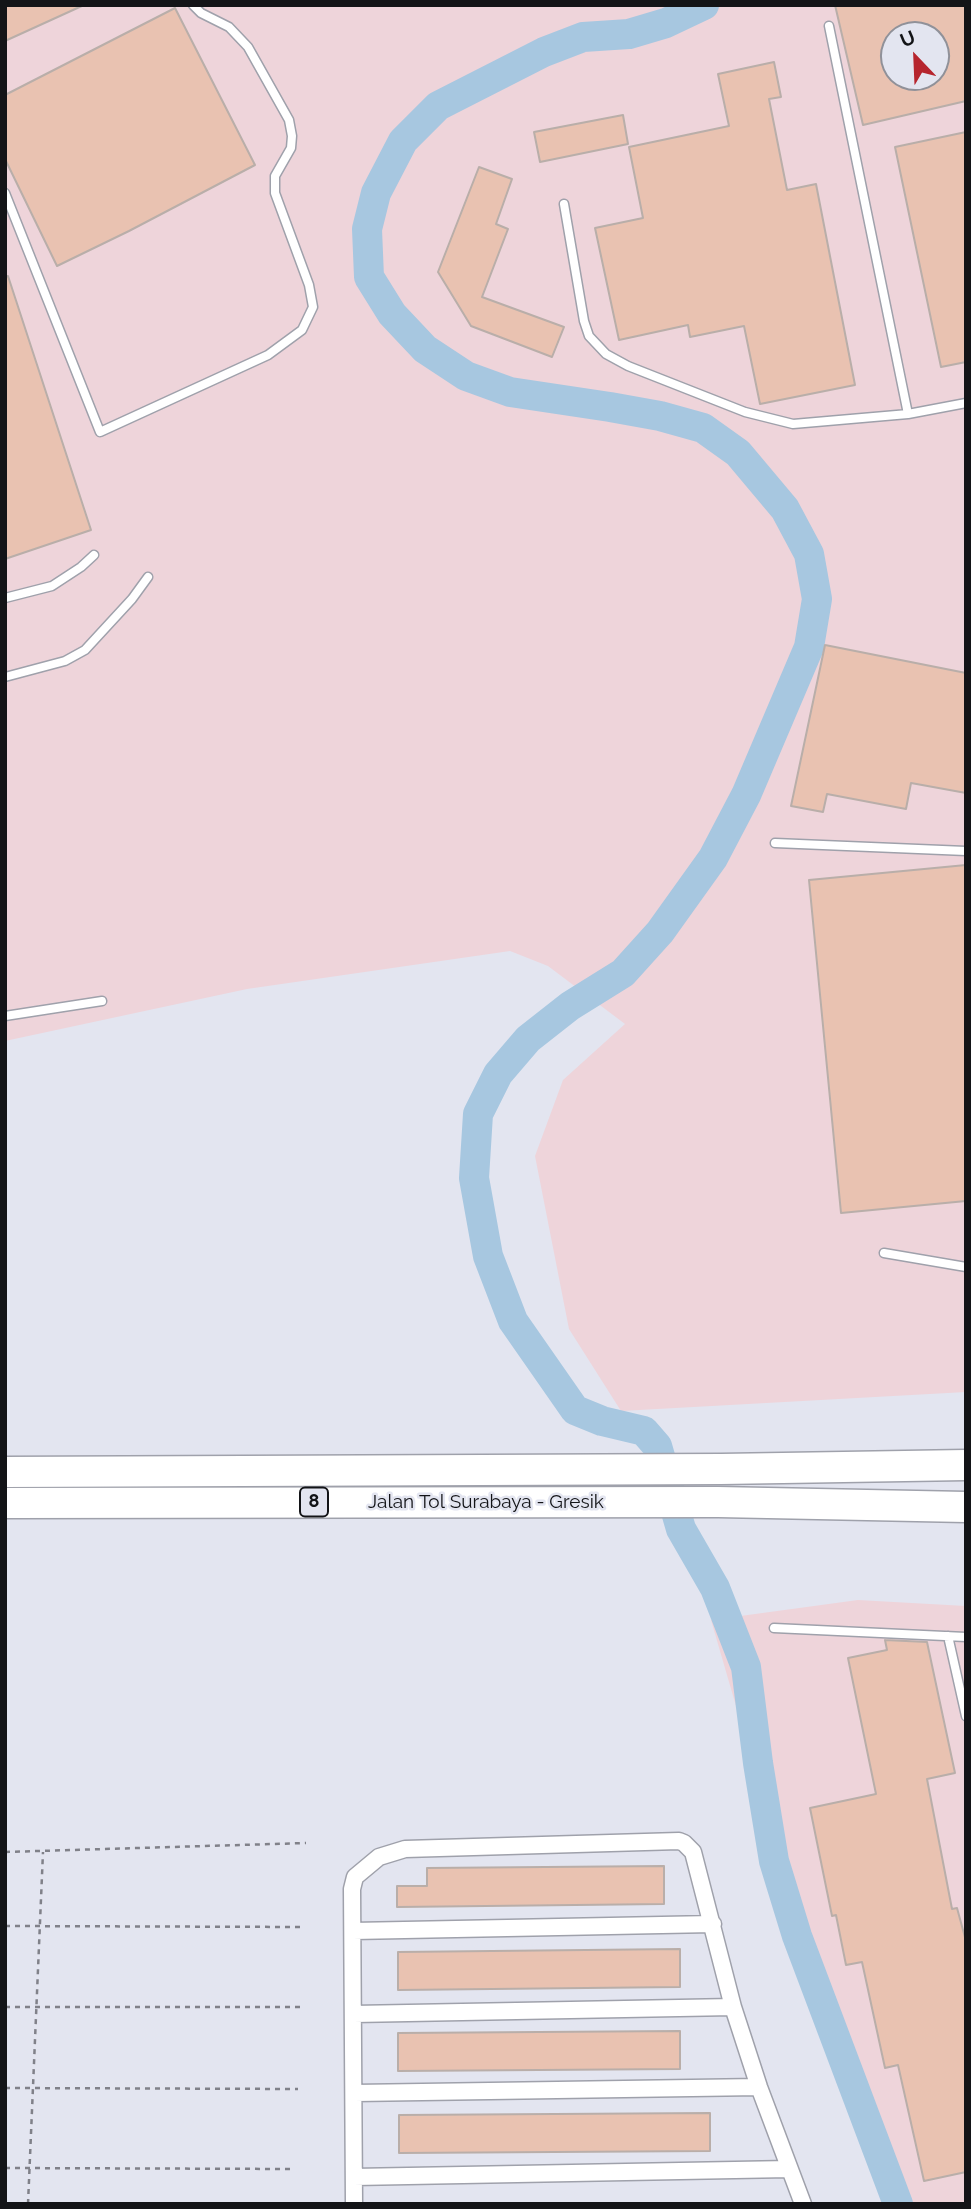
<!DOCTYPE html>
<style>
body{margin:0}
#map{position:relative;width:971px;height:2209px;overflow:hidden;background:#e3e5f0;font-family:Raleway,sans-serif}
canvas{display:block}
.frame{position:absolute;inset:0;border:7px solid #131417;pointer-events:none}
.north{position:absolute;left:880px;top:21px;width:70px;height:70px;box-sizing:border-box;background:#e3e5f0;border:2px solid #909199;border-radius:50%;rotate:337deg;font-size:19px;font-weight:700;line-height:28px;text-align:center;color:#131417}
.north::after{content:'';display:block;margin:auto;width:24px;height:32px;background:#b6252e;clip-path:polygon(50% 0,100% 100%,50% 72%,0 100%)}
</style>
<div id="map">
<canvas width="971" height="2209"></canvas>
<div class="frame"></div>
<div class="north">U</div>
</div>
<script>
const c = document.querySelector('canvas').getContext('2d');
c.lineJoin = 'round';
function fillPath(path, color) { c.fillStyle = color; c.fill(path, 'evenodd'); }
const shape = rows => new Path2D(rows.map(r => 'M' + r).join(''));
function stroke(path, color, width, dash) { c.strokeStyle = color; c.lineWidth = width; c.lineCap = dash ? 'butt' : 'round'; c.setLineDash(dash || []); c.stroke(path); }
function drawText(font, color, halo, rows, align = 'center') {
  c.font = font + ' Raleway,sans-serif'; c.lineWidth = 5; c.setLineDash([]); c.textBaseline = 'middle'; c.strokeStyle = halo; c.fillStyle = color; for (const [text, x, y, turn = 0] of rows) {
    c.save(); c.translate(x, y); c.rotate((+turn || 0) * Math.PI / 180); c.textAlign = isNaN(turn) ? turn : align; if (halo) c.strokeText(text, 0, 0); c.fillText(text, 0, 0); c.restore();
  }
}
const industrial = shape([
 [5,5,966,5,966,1392,621,1411,569,1329,535,1156,563,1080,625,1024,548,966,510,951,247,989,5,1041],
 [894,35,936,35,936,77,894,77],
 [858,1600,966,1606,966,2204,884,2204,856,2119,711,1620]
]);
const river = shape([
 [704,5,666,23,629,34,583,37,544,52,438,106,403,141,376,193,367,229,369,277,392,314,425,349,466,376,510,392,610,407,660,416,703,428,738,453,785,509,809,554,817,599,809,647,746,795,713,858,660,932,623,973,570,1006,528,1039,498,1074,478,1114,474,1178,488,1256,513,1321,575,1410,602,1421,644,1431,657,1446,681,1529,715,1588,746,1667,758,1763,774,1861,797,1936,898,2204]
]);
const building = shape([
 [5,5,84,5,5,41,5,5],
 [835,5,966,5,966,101,863,125,835,5],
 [894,35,936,35,936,77,894,77,894,35],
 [175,8,255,165,129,231,57,266,5,159,5,95,175,8],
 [774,62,781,97,769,99,787,190,816,184,855,385,760,404,744,326,690,337,688,325,619,340,595,228,643,218,629,147,729,126,718,74,774,62],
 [623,115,628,144,540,162,534,132,623,115],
 [966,132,966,362,941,367,895,147,966,132],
 [479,167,512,179,496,224,508,229,482,297,564,327,552,357,471,326,438,272,479,167],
 [8,276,91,530,5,559,5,277,8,276],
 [825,645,966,673,966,793,911,783,906,809,827,794,823,812,791,806,825,645],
 [966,865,966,1201,841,1213,809,880,966,865],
 [885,1640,927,1642,955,1773,927,1779,952,1909,957,1908,966,1941,966,2172,924,2181,898,2065,885,2068,862,1962,846,1965,836,1915,832,1916,810,1808,876,1794,848,1658,887,1650,885,1640],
 [664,1866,664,1904,397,1907,397,1886,427,1886,427,1868,664,1866],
 [680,1949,680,1987,398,1990,398,1952,680,1949],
 [680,2031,680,2069,398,2071,398,2033,680,2031],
 [710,2113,710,2151,399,2153,399,2115,710,2113]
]);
const path = shape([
 [5,1852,306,1843],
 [5,1926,305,1927],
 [5,2007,305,2007],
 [5,2088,298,2089],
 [5,2168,294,2169],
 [28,2204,43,1852]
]);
const lane = shape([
 [829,26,908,414],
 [5,193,100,432,268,355,302,330,313,307,309,285,275,193,275,176,291,148,292,136,289,120,248,47,229,27,201,13,193,5],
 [564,204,584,321,589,336,606,354,628,366,745,412,793,424,908,414,966,403],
 [5,598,52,586,81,567,94,555],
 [5,677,65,661,85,650,132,599,148,577],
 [775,843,966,851],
 [5,1016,102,1001],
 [884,1253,966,1267],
 [774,1628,966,1637],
 [948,1636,966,1716]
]);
const street = shape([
 [353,1931,713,1924],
 [354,2014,733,2007],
 [355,2093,759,2087],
 [354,2177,789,2169],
 [354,2204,352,1889,355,1877,379,1857,405,1849,679,1841,684,1843,693,1852,733,2007,759,2087,803,2204]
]);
const highway = shape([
 [5,1472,721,1469,966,1465],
 [5,1503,718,1502,966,1507]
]);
const shields = [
 [314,1502,28]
];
const shieldNames = [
 ["8",314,1502]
];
const streetNames = [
 ["Jalan Tol Surabaya - Gresik",486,1502]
];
fillPath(industrial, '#eed4da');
stroke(river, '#a7c7e0', 30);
fillPath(building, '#e9c2b1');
stroke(building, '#b9aea9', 2);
stroke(lane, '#9fa1ab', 11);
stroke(street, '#9fa1ab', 19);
stroke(highway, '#9fa1ab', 33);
stroke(path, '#808189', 2.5, [5, 5]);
stroke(lane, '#fff', 8);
stroke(street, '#fff', 16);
stroke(highway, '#fff', 30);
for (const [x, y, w] of shields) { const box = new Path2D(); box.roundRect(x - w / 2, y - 14.5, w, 29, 5); c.fillStyle = '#e3e5f0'; c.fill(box); stroke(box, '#131417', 2); }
drawText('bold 18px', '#131417', null, shieldNames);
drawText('19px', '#131417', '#e3e5f0', streetNames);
</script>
